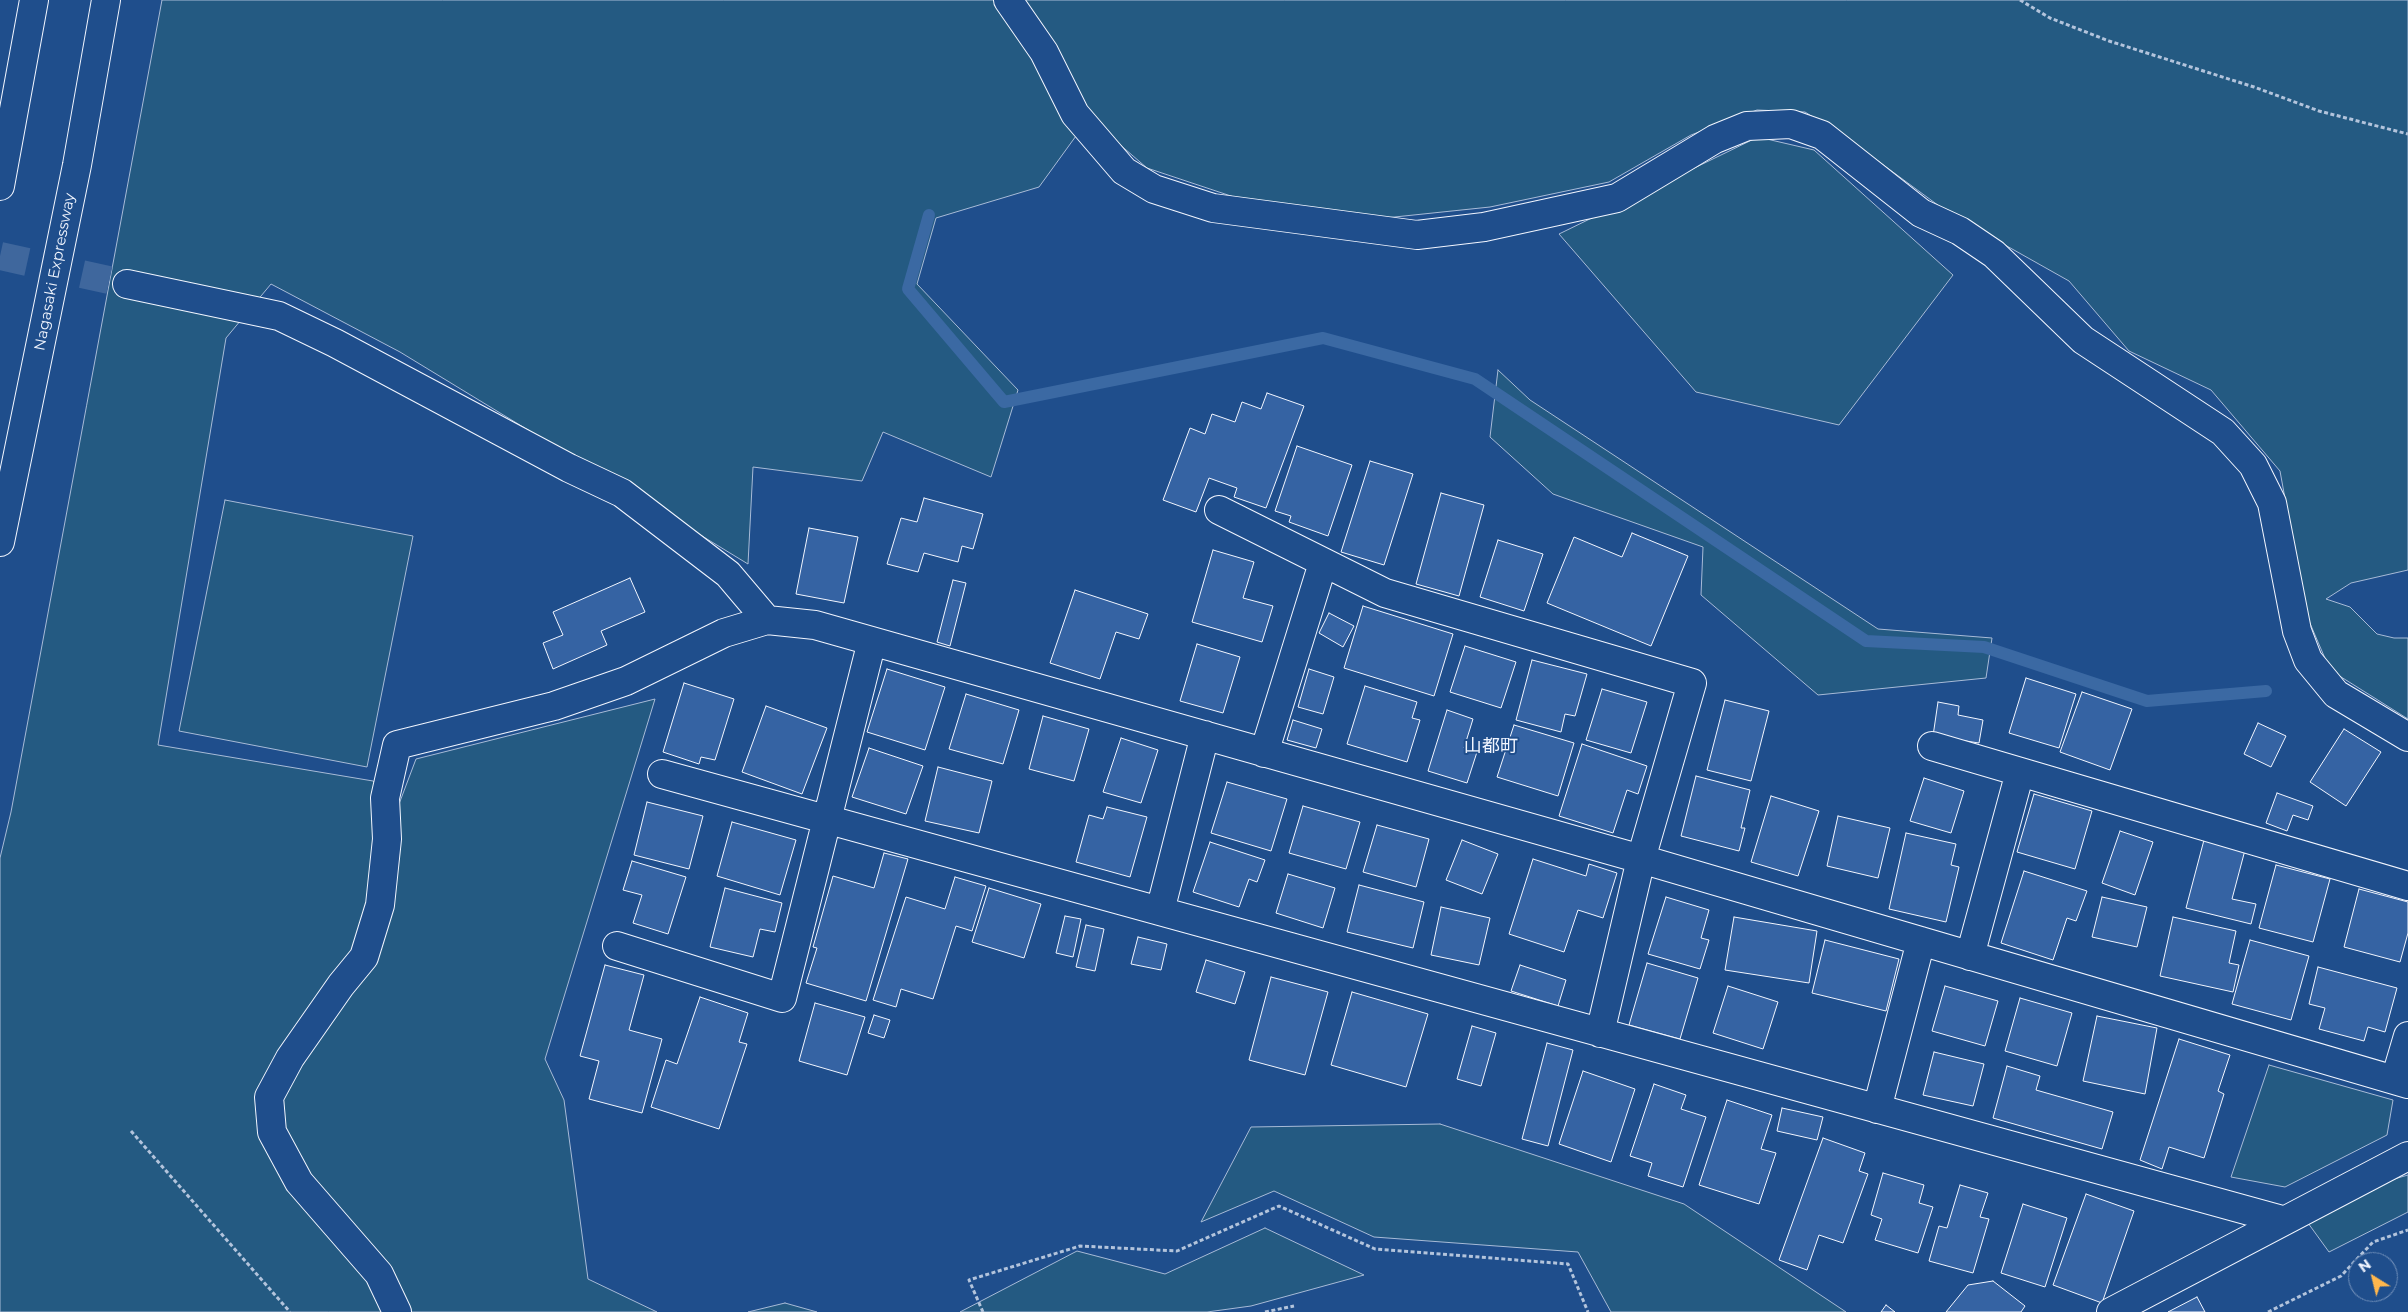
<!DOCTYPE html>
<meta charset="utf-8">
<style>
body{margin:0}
#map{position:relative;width:2408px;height:1312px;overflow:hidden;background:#1f4e8c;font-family:Montserrat,sans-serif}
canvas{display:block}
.north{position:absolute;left:2348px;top:1252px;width:50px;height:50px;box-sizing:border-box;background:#1f4e8c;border:1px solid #7391ba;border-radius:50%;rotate:324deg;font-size:14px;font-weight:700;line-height:20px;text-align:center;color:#f2f6ff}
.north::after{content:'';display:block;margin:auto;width:18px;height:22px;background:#ffb74d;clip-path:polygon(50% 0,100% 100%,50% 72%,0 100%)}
</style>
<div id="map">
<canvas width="2408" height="1312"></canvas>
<div class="north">N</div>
</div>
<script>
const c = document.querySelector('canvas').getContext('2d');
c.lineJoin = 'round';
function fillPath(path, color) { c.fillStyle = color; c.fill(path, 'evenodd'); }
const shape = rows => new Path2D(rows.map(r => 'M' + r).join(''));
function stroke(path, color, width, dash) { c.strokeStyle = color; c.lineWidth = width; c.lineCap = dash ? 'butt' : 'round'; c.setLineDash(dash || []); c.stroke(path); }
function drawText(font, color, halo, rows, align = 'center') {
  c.font = font + ' Montserrat,"Noto Sans JP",sans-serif'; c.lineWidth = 4; c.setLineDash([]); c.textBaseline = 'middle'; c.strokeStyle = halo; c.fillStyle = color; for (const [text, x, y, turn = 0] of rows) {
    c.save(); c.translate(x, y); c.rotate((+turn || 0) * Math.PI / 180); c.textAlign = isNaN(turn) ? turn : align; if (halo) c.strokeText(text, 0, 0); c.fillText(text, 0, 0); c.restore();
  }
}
const green = shape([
 [162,0,2408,0,2408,570,2351,583,2326,599,2350,607,2377,634,2394,638,2408,638,2408,719,2330,670,2306,614,2280,471,2211,390,2129,351,2069,281,1950,214,1848,139,1805,112,1757,110,1691,135,1609,182,1490,207,1385,218,1240,199,1147,168,1089,118,1039,187,936,218,917,284,1018,390,991,477,883,432,862,481,753,467,748,564,400,352,271,284,226,338,158,745,373,781,399,804,416,759,655,699,545,1059,564,1100,588,1279,657,1312,0,1312,0,858,11,812,162,0],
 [1758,137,1814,150,1953,275,1839,425,1696,392,1559,234,1758,137],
 [1498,370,1530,400,1878,629,1992,638,1986,678,1818,695,1701,595,1703,547,1553,494,1490,437,1498,370],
 [225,500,413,536,367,767,179,731,225,500],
 [2269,1065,2393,1100,2387,1135,2285,1187,2231,1177,2269,1065],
 [1440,1124,1684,1204,1846,1312,1611,1312,1578,1252,1374,1237,1274,1191,1201,1222,1251,1127,1440,1124],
 [2408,1175,2408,1212,2329,1252,2308,1223,2384,1182,2408,1175],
 [1265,1228,1364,1275,1251,1306,1207,1312,960,1312,1077,1251,1165,1274,1265,1228],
 [785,1303,817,1312,748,1312,785,1303]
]);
const stream = shape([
 [929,215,908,289,1004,402,1323,338,1475,379,1866,641,1984,647,2147,701,2266,691]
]);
const building = shape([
 [1267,393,1304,406,1266,508,1234,497,1237,488,1209,478,1196,512,1163,500,1190,428,1205,434,1212,414,1235,422,1242,402,1261,409,1267,393],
 [1297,446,1352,465,1328,536,1289,522,1291,516,1275,511,1297,446],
 [1370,461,1413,474,1384,565,1341,552,1370,461],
 [1441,493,1484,505,1459,596,1416,584,1441,493],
 [924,498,983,514,973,549,962,546,958,562,924,553,918,572,887,564,901,518,917,522,924,498],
 [809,528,858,537,844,603,796,594,809,528],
 [1632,533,1688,556,1651,646,1547,603,1574,537,1622,557,1632,533],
 [1498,540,1543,554,1524,611,1480,597,1498,540],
 [1213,550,1254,562,1243,598,1273,606,1262,642,1192,622,1213,550],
 [630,578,645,612,601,631,607,645,553,669,543,643,563,635,553,612,630,578],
 [953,580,966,583,950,646,937,642,953,580],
 [1075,590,1148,614,1139,639,1116,632,1100,679,1050,663,1075,590],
 [1363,606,1453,634,1434,696,1344,668,1363,606],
 [1329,613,1354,626,1343,647,1319,633,1329,613],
 [1197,644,1240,657,1223,713,1180,701,1197,644],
 [1465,646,1516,662,1501,708,1450,692,1465,646],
 [1532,660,1587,674,1575,716,1565,714,1561,732,1516,720,1532,660],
 [887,669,945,687,925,750,867,732,887,669],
 [1309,669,1334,677,1323,714,1298,707,1309,669],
 [2026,678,2076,694,2059,748,2009,733,2026,678],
 [684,683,734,699,715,760,701,757,699,764,663,752,684,683],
 [1365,686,1417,702,1412,718,1420,720,1407,762,1347,744,1365,686],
 [1602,689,1647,702,1631,753,1586,740,1602,689],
 [2082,692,2132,709,2110,770,2060,752,2082,692],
 [966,694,1019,710,1003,764,949,749,966,694],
 [1725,700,1769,711,1751,781,1707,770,1725,700],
 [1938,702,1959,706,1958,715,1983,720,1979,743,1933,736,1938,702],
 [766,706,827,728,802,794,742,772,766,706],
 [1447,710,1473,719,1464,748,1477,752,1467,783,1428,771,1447,710],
 [1043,716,1089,729,1074,781,1029,769,1043,716],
 [1293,720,1322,729,1316,748,1287,740,1293,720],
 [2258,723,2286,736,2271,767,2244,754,2258,723],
 [1514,725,1574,743,1558,796,1497,777,1514,725],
 [2344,729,2381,752,2346,806,2310,782,2344,729],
 [1121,738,1158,750,1141,803,1103,792,1121,738],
 [1582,744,1647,766,1638,794,1627,790,1613,833,1559,816,1582,744],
 [869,748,923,766,906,814,852,797,869,748],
 [938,767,992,781,979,833,925,821,938,767],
 [1696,776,1750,790,1741,828,1745,828,1739,851,1681,836,1696,776],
 [1924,778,1964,791,1951,833,1910,821,1924,778],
 [1227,782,1287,799,1271,851,1211,833,1227,782],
 [2277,793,2313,806,2308,820,2293,815,2287,831,2266,823,2277,793],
 [2034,794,2092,811,2075,869,2017,852,2034,794],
 [1771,796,1819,811,1798,876,1751,862,1771,796],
 [647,802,703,816,689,869,634,855,647,802],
 [1303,806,1360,822,1346,869,1289,853,1303,806],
 [1107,807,1147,817,1130,877,1076,862,1089,815,1103,819,1107,807],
 [1838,816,1890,828,1878,878,1827,866,1838,816],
 [732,822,796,840,780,895,717,876,732,822],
 [1377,825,1429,839,1416,887,1363,872,1377,825],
 [2120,831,2153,842,2135,895,2102,883,2120,831],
 [1906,833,1956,844,1951,865,1959,867,1946,922,1889,909,1906,833],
 [1462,840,1498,854,1482,894,1446,880,1462,840],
 [2204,840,2245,850,2232,899,2256,904,2251,924,2186,908,2204,840],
 [1210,842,1265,860,1257,882,1249,879,1239,907,1193,892,1210,842],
 [884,853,908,859,866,1001,806,983,817,948,813,947,833,876,874,888,884,853],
 [1533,859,1586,876,1589,864,1617,873,1603,918,1578,910,1564,952,1509,934,1533,859],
 [632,861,686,877,668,934,633,923,642,895,623,890,632,861],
 [2276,865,2330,879,2313,942,2259,928,2276,865],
 [2024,871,2087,891,2076,921,2067,918,2053,960,2001,943,2024,871],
 [1288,874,1335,888,1323,928,1276,913,1288,874],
 [955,877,986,886,972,931,956,926,933,999,901,989,896,1007,873,1000,906,897,945,909,955,877],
 [1359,885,1424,902,1413,948,1347,932,1359,885],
 [725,888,782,903,775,932,760,929,753,957,710,947,725,888],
 [989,888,1041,904,1024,958,972,942,989,888],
 [2359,889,2408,902,2408,933,2400,962,2344,947,2359,889],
 [1666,897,1709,910,1701,938,1709,940,1700,969,1648,954,1666,897],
 [2102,897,2147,907,2137,947,2092,937,2102,897],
 [1441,907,1490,918,1479,965,1431,955,1441,907],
 [1065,916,1081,919,1073,957,1056,953,1065,916],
 [1734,917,1817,931,1809,983,1725,970,1734,917],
 [2173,917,2236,931,2229,963,2239,965,2233,992,2160,976,2173,917],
 [1086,925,1104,929,1095,971,1076,967,1086,925],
 [1138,937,1167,944,1161,970,1131,964,1138,937],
 [1825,940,1899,959,1886,1011,1812,993,1825,940],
 [2250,940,2309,956,2291,1020,2232,1004,2250,940],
 [1206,960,1245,972,1235,1004,1196,992,1206,960],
 [1647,963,1698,978,1680,1039,1629,1025,1647,963],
 [605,965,644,975,629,1030,662,1039,642,1113,589,1099,599,1061,580,1056,605,965],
 [1520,965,1566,980,1558,1006,1511,991,1520,965],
 [2318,967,2397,988,2385,1032,2368,1027,2364,1041,2319,1029,2325,1008,2309,1004,2318,967],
 [1271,977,1328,992,1305,1075,1249,1060,1271,977],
 [1728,986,1778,1002,1763,1049,1713,1033,1728,986],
 [1945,986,1998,1001,1985,1046,1932,1031,1945,986],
 [1352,992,1428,1014,1406,1087,1331,1065,1352,992],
 [700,997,748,1013,739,1042,747,1044,719,1129,651,1107,666,1060,677,1064,700,997],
 [2020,998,2072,1013,2057,1066,2005,1051,2020,998],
 [815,1003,865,1017,847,1075,799,1061,815,1003],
 [874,1015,890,1020,884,1038,868,1033,874,1015],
 [2097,1016,2157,1028,2145,1094,2083,1081,2097,1016],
 [1472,1026,1496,1033,1481,1086,1457,1079,1472,1026],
 [2179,1039,2230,1055,2218,1091,2224,1094,2204,1158,2169,1147,2162,1169,2140,1160,2179,1039],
 [1547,1043,1573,1050,1548,1146,1522,1139,1547,1043],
 [1934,1052,1984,1064,1973,1106,1923,1095,1934,1052],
 [2007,1066,2040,1076,2036,1090,2113,1112,2102,1149,1993,1118,2007,1066],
 [1583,1071,1635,1089,1611,1162,1559,1144,1583,1071],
 [1654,1084,1686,1095,1681,1109,1706,1117,1683,1187,1648,1176,1652,1163,1630,1156,1654,1084],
 [1727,1100,1772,1115,1761,1149,1776,1153,1759,1204,1699,1185,1727,1100],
 [1782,1108,1823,1117,1817,1140,1777,1131,1782,1108],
 [1823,1138,1865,1153,1859,1171,1868,1174,1843,1243,1819,1235,1807,1270,1779,1260,1823,1138],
 [1883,1173,1924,1185,1919,1203,1933,1207,1918,1253,1875,1240,1882,1219,1871,1215,1883,1173],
 [1960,1185,1988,1193,1980,1217,1989,1219,1973,1273,1929,1261,1939,1226,1947,1228,1960,1185],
 [2086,1194,2134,1211,2102,1303,2053,1285,2086,1194],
 [2023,1204,2067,1218,2045,1287,2001,1273,2023,1204],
 [1993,1281,2025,1306,2021,1312,1946,1312,1968,1285,1993,1281],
 [2197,1297,2205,1312,2168,1312,2197,1297],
 [1886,1305,1895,1312,1881,1312,1886,1305]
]);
const minorTunnel = shape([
 [0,256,127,284]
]);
const path = shape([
 [2020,0,2050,18,2109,41,2254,87,2319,111,2408,134],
 [131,1131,290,1312],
 [983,1312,969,1280,1080,1246,1177,1251,1279,1206,1375,1249,1568,1264,1588,1312],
 [1265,1312,1294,1306],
 [2268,1312,2341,1276,2373,1242,2408,1230]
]);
const minor = shape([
 [1008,0,1044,52,1075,114,1124,171,1154,189,1213,208,1417,235,1484,227,1617,198,1715,139,1747,126,1791,124,1822,135,1921,213,1960,231,1994,254,2083,340,2223,432,2253,465,2272,503,2297,631,2308,660,2336,694,2408,737],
 [127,284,279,316,335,343,569,468,622,493,728,574,767,620],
 [1219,510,1385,593,1692,683,1641,859,1600,1033],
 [1932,746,2408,886],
 [1264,753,1323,563],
 [662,774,2282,1220],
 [1160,911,1205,735],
 [617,946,782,998,872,641],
 [1970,956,2020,772],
 [2395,1080,2408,1036],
 [1877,1109,1921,941],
 [397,1312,379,1274,299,1182,272,1132,269,1097,290,1058,341,985,364,957,380,905,387,839,385,798,397,745,554,706,626,681,724,633,767,620,815,625,1641,859,2408,1084],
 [2111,1312,2408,1156]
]);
const motorway = shape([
 [0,186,34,0],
 [0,542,77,165,106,0]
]);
const streetNames = [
 ["Nagasaki Expressway",55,272,-79]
];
const quarterNames = [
 ["山都町",1491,747]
];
fillPath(green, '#245a82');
stroke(green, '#a8bbd7', 1);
stroke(stream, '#3b69a3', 12);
fillPath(building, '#3563a3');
stroke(building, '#f2f6ff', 1);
stroke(minorTunnel, '#3f679d', 28, [28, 14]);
stroke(minor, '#f2f6ff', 30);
stroke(motorway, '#f2f6ff', 30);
stroke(path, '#b3c4dc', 3, [4, 2.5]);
stroke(minor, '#1f4e8c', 28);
stroke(motorway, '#1f4e8c', 28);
drawText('15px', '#f2f6ff', '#1f4e8c', streetNames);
drawText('18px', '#f2f6ff', '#1f4e8c', quarterNames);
</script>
